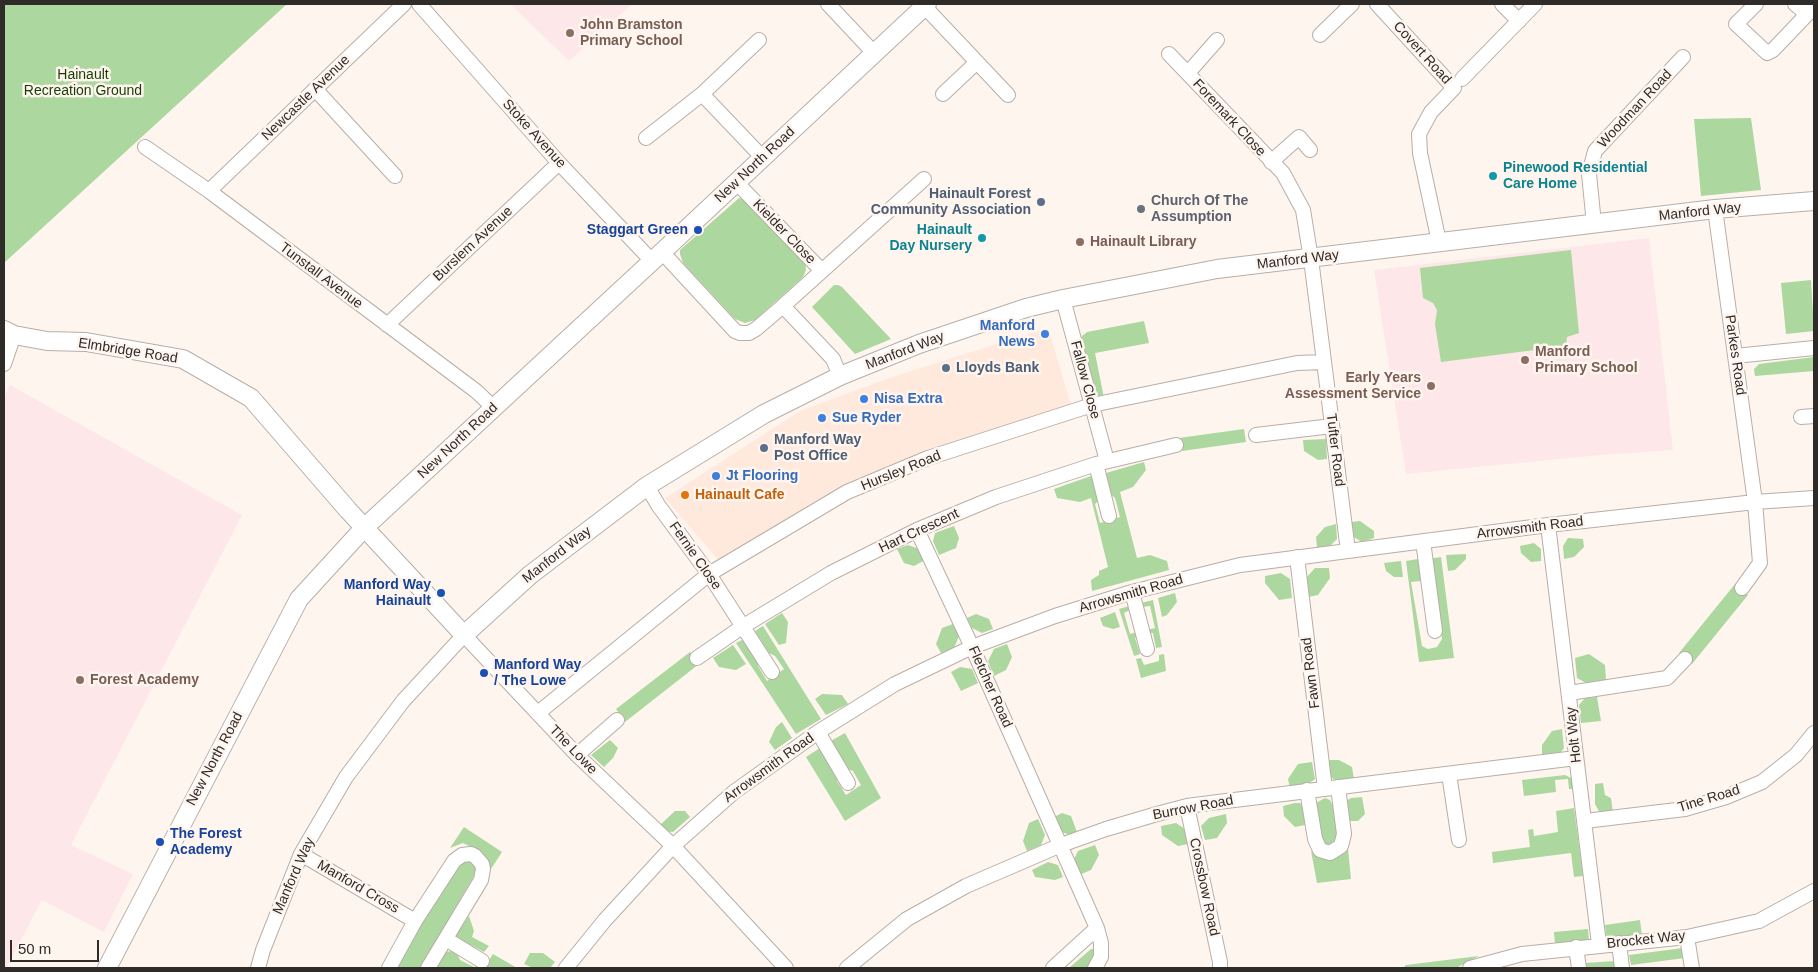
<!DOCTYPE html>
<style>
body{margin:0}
#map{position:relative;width:1818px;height:972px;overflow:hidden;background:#fff5ef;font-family:Helvetica,sans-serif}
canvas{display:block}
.frame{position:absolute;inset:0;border:5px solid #2f2b29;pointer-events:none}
.scale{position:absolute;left:10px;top:940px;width:89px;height:22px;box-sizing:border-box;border:2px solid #2f2b29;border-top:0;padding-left:6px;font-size:15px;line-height:18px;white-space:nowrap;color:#2f2b29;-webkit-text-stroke:4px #fff5ef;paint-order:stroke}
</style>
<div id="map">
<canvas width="1818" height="972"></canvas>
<div class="frame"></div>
<div class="scale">50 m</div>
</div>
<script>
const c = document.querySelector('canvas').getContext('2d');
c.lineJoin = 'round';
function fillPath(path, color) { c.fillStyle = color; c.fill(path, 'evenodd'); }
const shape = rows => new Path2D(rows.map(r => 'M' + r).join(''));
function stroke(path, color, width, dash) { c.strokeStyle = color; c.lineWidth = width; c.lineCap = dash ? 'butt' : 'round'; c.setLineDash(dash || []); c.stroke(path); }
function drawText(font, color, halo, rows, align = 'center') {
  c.font = font + ' Helvetica,sans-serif'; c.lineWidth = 5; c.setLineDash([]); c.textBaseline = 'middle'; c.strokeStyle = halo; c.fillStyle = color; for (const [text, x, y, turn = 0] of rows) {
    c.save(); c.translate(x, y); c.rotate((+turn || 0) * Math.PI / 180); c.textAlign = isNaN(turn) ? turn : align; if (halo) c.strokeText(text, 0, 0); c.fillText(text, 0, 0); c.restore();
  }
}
const commercial = shape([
 [1048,328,1071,405,937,449,720,562,665,498,800,411,889,378]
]);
const education = shape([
 [510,4,632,4,569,61],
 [1649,238,1673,450,1601,455,1406,474,1374,270],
 [10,385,242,515,71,845,133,874,104,932,42,900,6,968,4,968,4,397]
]);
const green = shape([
 [4,4,287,4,4,263],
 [1751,118,1761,190,1701,196,1694,119],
 [739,198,750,202,805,262,806,270,803,277,755,320,745,323,735,319,683,263,680,254,680,250],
 [1571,250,1579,333,1567,337,1566,346,1441,362,1435,324,1437,310,1433,303,1423,298,1420,268],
 [1811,280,1814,331,1786,334,1781,283],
 [834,285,838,285,842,287,891,339,855,354,812,307],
 [1144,321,1149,343,1095,353,1104,398,1095,394,1081,342,1082,336,1087,332],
 [1814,357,1814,371,1755,376,1754,369,1759,364],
 [1244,429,1246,442,1182,451,1179,438],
 [1326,439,1327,459,1318,460,1304,451,1303,440],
 [1144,462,1146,470,1133,487,1120,492,1137,558,1150,555,1167,561,1169,570,1092,591,1091,580,1099,575,1099,571,1108,567,1091,498,1080,502,1057,498,1054,489,1091,476,1095,478,1101,498,1095,504,1100,523,1120,517,1115,498,1109,493,1106,473],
 [1360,521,1374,531,1374,538,1362,542,1352,536,1352,522],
 [1336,524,1337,539,1329,547,1317,547,1316,537,1325,527],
 [954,526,959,538,956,548,939,555,933,541,935,533],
 [1568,538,1583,539,1584,547,1574,557,1564,559,1563,546],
 [1534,543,1541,549,1541,561,1531,562,1521,553,1520,546],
 [908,545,919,549,925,560,914,566,904,563,897,549],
 [1466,554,1466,559,1455,570,1448,571,1446,555],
 [1441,557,1454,658,1419,662,1406,561,1418,559,1421,581,1411,582,1422,646,1428,649,1437,647,1442,639,1429,559],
 [1401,561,1403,577,1394,577,1386,571,1384,563],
 [1315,568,1329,568,1330,578,1318,595,1308,597,1306,578],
 [1281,573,1290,579,1292,598,1279,600,1265,583,1265,576],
 [1735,584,1748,595,1692,664,1679,653],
 [1175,593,1177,602,1167,615,1162,617,1158,598],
 [1153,600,1162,647,1156,648,1153,633,1148,633,1147,630,1155,628,1150,606,1142,607,1141,603],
 [1129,606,1130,610,1124,613,1130,634,1138,632,1139,635,1135,638,1140,654,1134,656,1119,609],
 [1115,612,1120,627,1113,629,1103,626,1100,618],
 [782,613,788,622,786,643,779,645,765,624],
 [976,614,989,619,993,629,982,633,972,628,967,618],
 [953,624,959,636,954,648,941,653,936,644,942,628],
 [763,626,821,719,796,734,736,643,744,639,759,660,758,666,767,681,784,669,775,656,769,653,755,631],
 [1007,644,1012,657,1006,670,994,676,988,661,994,649],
 [733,645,746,664,736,670,719,667,713,658],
 [690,652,699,664,625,722,616,709],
 [1164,654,1166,671,1141,678,1136,659,1141,658,1144,665,1159,661,1159,655],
 [1589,654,1605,665,1606,680,1586,683,1577,678,1575,658],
 [960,667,972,669,978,683,961,691,951,672],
 [822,694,842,695,848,704,826,715,815,699],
 [1597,697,1601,721,1581,723,1579,705,1585,698],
 [782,722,792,738,775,750,769,742,776,727],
 [1562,729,1564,748,1558,756,1542,757,1542,745,1552,731],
 [845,733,881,798,845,821,806,757,820,748,837,775,837,781,846,795,861,785,853,771,843,767,829,742],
 [610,740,618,748,613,758,604,767,591,755],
 [1327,760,1339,760,1352,767,1354,779,1337,781,1329,776],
 [1312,762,1315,779,1307,785,1290,788,1288,779,1298,764],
 [1565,775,1573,779,1574,789,1569,789,1568,779,1555,780,1556,792,1524,796,1522,780],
 [1603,783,1605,795,1611,798,1613,813,1601,815,1595,804,1595,784],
 [1362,797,1365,814,1358,821,1345,821,1346,801,1351,798],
 [1325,798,1330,800,1333,806,1337,833,1336,841,1330,846,1322,845,1315,809,1316,803],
 [1295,803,1300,803,1303,806,1305,825,1295,827,1284,816,1283,806],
 [1574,808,1583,876,1574,877,1571,853,1493,863,1492,852,1530,847,1528,830,1533,829,1534,836,1558,832,1556,811],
 [675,811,685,811,690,817,673,832,664,831,659,826],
 [1062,813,1071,816,1077,832,1070,835,1059,831,1054,817],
 [1226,814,1227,823,1217,838,1205,840,1201,826,1209,818],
 [1038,819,1045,835,1041,845,1027,851,1023,841,1029,823],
 [1176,823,1185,829,1188,844,1178,846,1162,835,1161,826],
 [464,827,502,852,489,872,487,858,483,853,463,843,450,848],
 [1095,845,1099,855,1091,870,1079,875,1073,861,1078,851],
 [1348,849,1351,879,1317,883,1311,851,1318,857,1325,858,1340,855],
 [466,860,474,865,476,869,475,874,420,968,396,968,456,864],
 [1048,862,1058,865,1063,877,1055,880,1035,877,1032,870],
 [469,916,474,931,472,937,489,946,484,952,473,946,465,945,455,937],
 [1640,920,1642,936,1607,941,1605,925],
 [1588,929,1589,941,1555,944,1554,932],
 [1683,948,1685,958,1631,965,1629,955],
 [1091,949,1094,949,1095,953,1090,968,1070,967],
 [452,951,457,953,460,960,476,968,435,968,444,952],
 [530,953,543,953,555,962,550,968,533,968,524,964],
 [493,954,517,968,484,968],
 [1479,956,1456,968,1403,968,1406,965],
 [1615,961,1616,968,1585,968,1585,963]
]);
const minor = shape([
 [419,4,559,163,652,261],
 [828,4,874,53],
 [1377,4,1454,88,1431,112,1419,134,1420,153,1439,242],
 [1502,4,1519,21],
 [1756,4,1736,24,1767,53,1773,50,1814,7],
 [1795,4,1807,14],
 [924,6,1008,95],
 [1320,35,1352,4],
 [1169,54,1283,173,1303,210,1311,259,1348,551],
 [1188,73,1217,40],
 [1462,79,1535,4],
 [315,89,395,176],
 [702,94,763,158],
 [943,94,977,62],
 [646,138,702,94,759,40],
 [145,147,209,191,476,391,494,408],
 [1271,162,1299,137,1310,150],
 [736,182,821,270],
 [209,191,404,4],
 [1715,209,1755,502,1760,563,1742,588],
 [1594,224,1589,174,1595,151,1683,57],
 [662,252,735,331,740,333,749,333,756,329,783,306,924,179],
 [1063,299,1107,461],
 [783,306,833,359,840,376],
 [387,325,559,163],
 [1735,356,1814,348],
 [4,364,14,335],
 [1801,417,1814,416],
 [1256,435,1332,426],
 [1096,464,1109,516],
 [647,486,658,505,709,574,772,672],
 [1548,525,1599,944],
 [917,530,972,647,1097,928,1101,943,1101,957,1095,968],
 [1423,541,1435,631],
 [1297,557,1325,789],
 [1132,592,1147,649],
 [697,658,742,627,831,573,917,530,996,497,1096,464,1176,445],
 [1569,693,1667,678,1685,659],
 [538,713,709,574,847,492,928,458,1092,405,1297,363,1324,362],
 [818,732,848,783],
 [577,755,617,720],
 [1449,774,1459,840],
 [1307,790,1315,839,1320,850,1330,853,1341,846,1344,834,1338,787],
 [1187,806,1220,962,1220,968],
 [1585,821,1685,809,1726,797,1762,782,1796,755,1814,733],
 [301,854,415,921],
 [1687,937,1692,968],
 [446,939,482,961],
 [1619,943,1622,968],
 [1576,947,1579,968],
 [258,968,263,950,301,854,346,777,403,701,464,635,577,755,673,846,786,968],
 [389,968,415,921,454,861,462,855,471,854,475,856,482,864,483,869,481,880,428,968],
 [566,968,605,920,673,846,734,792,818,732,895,684,972,647,1055,616,1132,592,1240,565,1548,525,1755,502,1814,498],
 [847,968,907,919,966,886,1061,845,1106,829,1157,814,1187,806,1218,802,1576,758],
 [1053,968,1097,928],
 [1470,968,1522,954,1687,937,1759,921,1814,891]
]);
const tertiary = shape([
 [4,330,14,335,47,341,86,342,183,359,251,398,348,510,464,635,530,575,647,486,764,414,840,376,919,344,1026,308,1063,299,1217,269,1715,209,1814,201],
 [107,968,299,599,364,528,662,252,927,4]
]);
const markers = [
 [570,33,5,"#8d6e63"],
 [1493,176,5,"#0f9aa8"],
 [1041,202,5,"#5c6f8a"],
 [1141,209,5,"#6b7280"],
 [698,230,5,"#1a4fb4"],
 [982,238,5,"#0f9aa8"],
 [1080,242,5,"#8d6e63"],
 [1045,334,5,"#3f7fe0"],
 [1525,360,5,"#8d6e63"],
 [946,368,5,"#5c6f8a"],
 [1431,386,5,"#8d6e63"],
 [864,399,5,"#3f7fe0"],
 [822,418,5,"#3f7fe0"],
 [764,448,5,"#5c6f8a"],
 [716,476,5,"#3f7fe0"],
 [685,495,5,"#e8710a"],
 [441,593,5,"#1a4fb4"],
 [484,673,5,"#1a4fb4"],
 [80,680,5,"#8d6e63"],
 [160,842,5,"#1a4fb4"]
];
const educationNames = [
 ["John Bramston",580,25],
 ["Primary School",580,41],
 ["Hainault Library",1090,242],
 ["Manford",1535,352],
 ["Primary School",1535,368],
 ["Early Years",1421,378,"right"],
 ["Assessment Service",1421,394,"right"],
 ["Forest Academy",90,680]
];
const streetNames = [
 ["Covert Road",1422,53,48],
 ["Newcastle Avenue",306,98,-44],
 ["Woodman Road",1635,109,-47],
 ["Foremark Close",1229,118,47],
 ["Stoke Avenue",534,134,48],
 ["New North Road",755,165,-43],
 ["Manford Way",1700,212,-6],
 ["Kielder Close",784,232,46],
 ["Burslem Avenue",473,244,-43],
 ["Manford Way",1298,260,-7],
 ["Tunstall Avenue",321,276,37],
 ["Elmbridge Road",128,351,9],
 ["Manford Way",905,351,-21],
 ["Parkes Road",1735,355,82],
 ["Fallow Close",1085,380,75],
 ["New North Road",458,441,-43],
 ["Tufter Road",1335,450,83],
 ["Hursley Road",901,471,-22],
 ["Arrowsmith Road",1530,528,-7],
 ["Hart Crescent",919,531,-25],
 ["Manford Way",557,555,-38],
 ["Fernie Close",695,556,55],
 ["Arrowsmith Road",1131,594,-16],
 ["Fawn Road",1311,673,-97],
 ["Fletcher Road",990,687,66],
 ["Holt Way",1574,735,-96],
 ["The Lowe",573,750,46],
 ["New North Road",215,759,-62],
 ["Arrowsmith Road",769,768,-36],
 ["Tine Road",1709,799,-17],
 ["Burrow Road",1193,808,-11],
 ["Manford Way",294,876,-66],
 ["Manford Cross",358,887,30],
 ["Crossbow Road",1204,887,78],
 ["Brocket Way",1646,940,-6]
];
const parkNames = [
 ["Hainault",83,75],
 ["Recreation Ground",83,91]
];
const cultureNames = [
 ["Pinewood Residential",1503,168],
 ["Care Home",1503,184],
 ["Hainault",972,230,"right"],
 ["Day Nursery",972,246,"right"]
];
const serviceNames = [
 ["Hainault Forest",1031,194,"right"],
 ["Community Association",1031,210,"right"],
 ["Lloyds Bank",956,368],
 ["Manford Way",774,440],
 ["Post Office",774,456]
];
const worshipNames = [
 ["Church Of The",1151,201],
 ["Assumption",1151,217]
];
const transitNames = [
 ["Staggart Green",688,230],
 ["Manford Way",431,585],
 ["Hainault",431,601],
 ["Manford Way",494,665,"left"],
 ["/ The Lowe",494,681,"left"],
 ["The Forest",170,834,"left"],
 ["Academy",170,850,"left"]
];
const shopNames = [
 ["Manford",1035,326,"right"],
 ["News",1035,342,"right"],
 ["Nisa Extra",874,399],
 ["Sue Ryder",832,418],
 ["Jt Flooring",726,476]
];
const foodNames = [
 ["Hainault Cafe",695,495]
];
fillPath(commercial, '#ffe8dc');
fillPath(education, '#fde7e9');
fillPath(green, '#acd79e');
stroke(minor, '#b7aea8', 16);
stroke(tertiary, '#b7aea8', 20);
stroke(minor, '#fff', 14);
stroke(tertiary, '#fff', 18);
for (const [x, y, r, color] of markers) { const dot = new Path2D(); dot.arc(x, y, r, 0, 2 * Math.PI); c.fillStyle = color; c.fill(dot); stroke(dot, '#fff5ef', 2); }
drawText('bold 14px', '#785e54', '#fff5ef', educationNames, 'left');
drawText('14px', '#2f2b29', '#fff5ef', streetNames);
drawText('14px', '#163e03', '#fff5ef', parkNames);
drawText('bold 14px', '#0d838f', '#fff5ef', cultureNames, 'left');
drawText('bold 14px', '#4e5e75', '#fff5ef', serviceNames, 'left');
drawText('bold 14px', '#5b616d', '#fff5ef', worshipNames, 'left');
drawText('bold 14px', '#164399', '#fff5ef', transitNames, 'right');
drawText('bold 14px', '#366cbe', '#fff5ef', shopNames, 'left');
drawText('bold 14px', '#c56008', '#fff5ef', foodNames, 'left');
</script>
